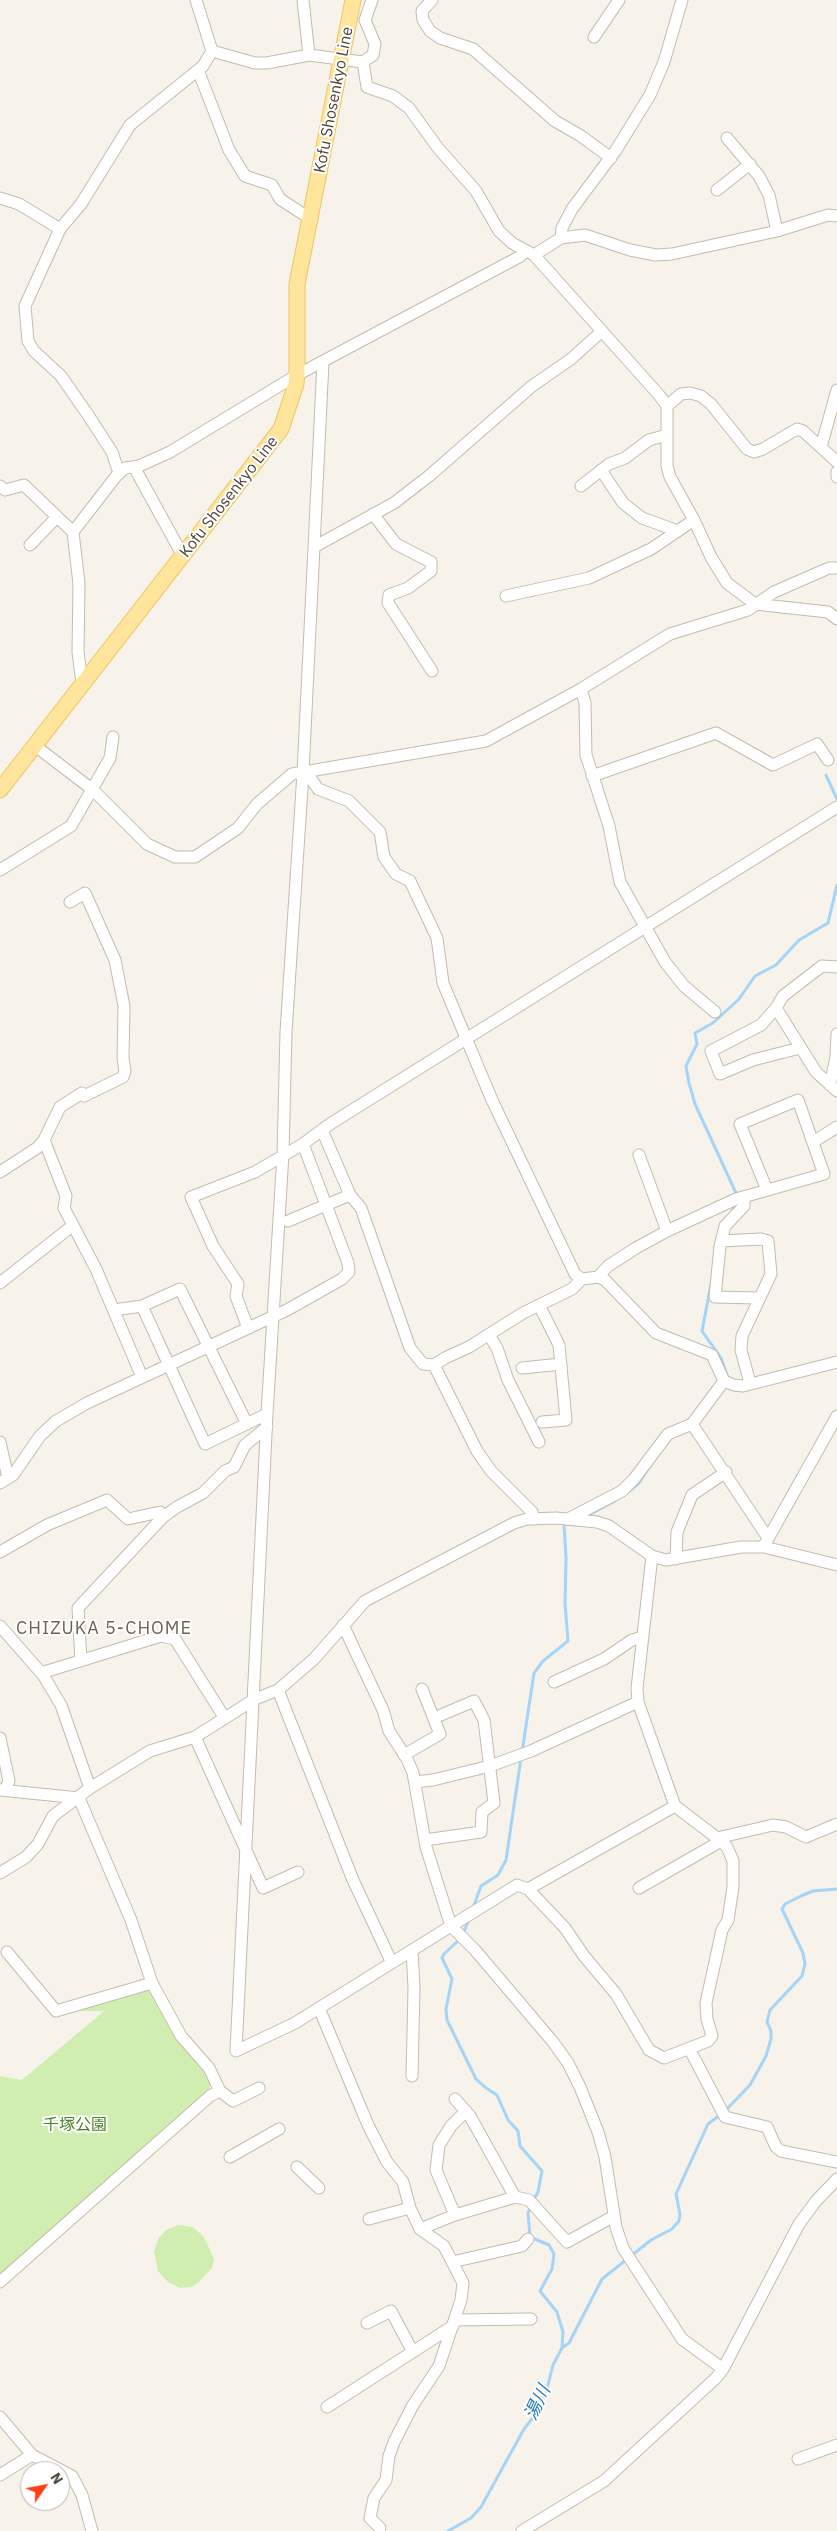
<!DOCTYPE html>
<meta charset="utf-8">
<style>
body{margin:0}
#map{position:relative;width:837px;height:2531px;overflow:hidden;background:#f7f3eb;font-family:"IBM Plex Sans",sans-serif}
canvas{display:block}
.north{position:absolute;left:20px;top:2461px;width:50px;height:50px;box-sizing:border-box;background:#fff;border:1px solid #b7b4af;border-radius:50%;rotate:57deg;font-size:14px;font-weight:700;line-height:20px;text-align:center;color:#4c4438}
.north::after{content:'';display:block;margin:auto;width:18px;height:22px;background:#ff3f19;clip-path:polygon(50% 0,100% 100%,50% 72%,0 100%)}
</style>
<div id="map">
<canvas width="837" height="2531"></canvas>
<div class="north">N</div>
</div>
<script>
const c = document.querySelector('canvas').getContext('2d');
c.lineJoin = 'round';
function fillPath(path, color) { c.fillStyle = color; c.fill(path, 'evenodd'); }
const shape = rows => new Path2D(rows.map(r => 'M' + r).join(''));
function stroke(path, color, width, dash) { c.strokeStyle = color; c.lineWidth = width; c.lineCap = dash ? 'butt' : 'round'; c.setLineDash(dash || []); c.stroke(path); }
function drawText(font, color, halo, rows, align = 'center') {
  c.font = font + ' "IBM Plex Sans","Noto Sans JP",sans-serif'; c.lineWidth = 4; c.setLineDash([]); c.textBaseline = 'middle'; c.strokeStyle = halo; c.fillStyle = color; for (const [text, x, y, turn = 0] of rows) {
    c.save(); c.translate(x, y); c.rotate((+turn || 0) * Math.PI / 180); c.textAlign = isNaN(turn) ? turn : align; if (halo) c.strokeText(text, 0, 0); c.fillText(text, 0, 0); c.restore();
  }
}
const green = shape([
 [152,1983,209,2068,210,2096,0,2282,0,2076,22,2080,104,2011,56,2011],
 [178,2225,193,2227,204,2237,214,2259,212,2268,199,2282,192,2287,180,2288,168,2282,158,2271,154,2252,158,2239,166,2230]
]);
const stream = shape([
 [826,775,837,799],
 [732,1211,737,1203,736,1193,695,1104,689,1083,686,1066,697,1044,695,1033,713,1023,739,999,755,976,776,965,799,940,828,923,837,885],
 [711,1284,702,1331,721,1358,727,1375],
 [627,1493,639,1483,650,1466],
 [585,1517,615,1501],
 [522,1752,534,1673,543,1661,568,1641,565,1603,566,1558,564,1524,568,1524],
 [473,1908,481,1886,498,1875,506,1860,521,1758],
 [463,1934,469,1919],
 [460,1939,444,1954,442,1958,452,1979,446,2009,447,2020,476,2079,486,2088,497,2095,508,2120,518,2131,520,2146,542,2171,538,2192,533,2201],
 [725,2111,750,2085,766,2056,771,2039,771,2031,767,2022,770,2010,802,1976,805,1964,803,1953,782,1909,785,1904,801,1896,813,1891,837,1889],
 [531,2206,528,2213,530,2237,549,2245,554,2254,552,2269,540,2291,557,2312,563,2332,562,2348],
 [448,2531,471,2518,481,2507,524,2429,535,2415,546,2393,553,2365,562,2348,569,2343,602,2279,651,2240,672,2229,679,2221,680,2214,676,2194,708,2124,720,2115]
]);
const minor = shape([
 [196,0,212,51,255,63,267,63,309,55,363,62,373,55,375,44,365,20,372,0],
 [303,0,309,55],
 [432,0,422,11,423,20,430,31,440,38,473,49,555,121,581,136,611,158],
 [594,37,619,0],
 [363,62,367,87,393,96,409,108,438,148,476,191,499,231,512,243,534,255,659,395,667,406,667,466,670,477,694,520,711,557,727,583,755,604,828,612,837,619],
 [198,70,229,150,245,176,272,185,280,199,312,220],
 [727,138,759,176,769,195,777,231],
 [717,190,750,164],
 [0,198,19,204,60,229],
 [561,238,562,228,572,209,616,150,650,95,664,62,682,0],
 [534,255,561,238,585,235,630,250,656,255,672,254,777,231,828,215,837,216],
 [323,362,303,773,286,1032,283,1154,267,1414,236,2051,295,2023,451,1926,475,1950,553,2042,568,2063,580,2087,598,2132,605,2157,616,2227,623,2248,682,2339,723,2369],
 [667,406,681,394,690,393,701,396,711,404,747,449,754,452,763,449,797,429,803,431,837,462],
 [821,447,837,390],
 [134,467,183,556],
 [601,470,623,503,642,518,678,531],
 [837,472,837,477],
 [119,473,112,452,88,415,61,376,34,351,28,341,25,306,60,229,81,204,130,125,203,66,212,51],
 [0,486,5,490,24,485,73,532,79,584,78,652,82,683],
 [581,486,609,464,625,458,649,440,667,435],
 [373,514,396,544,431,562,431,571,408,588,389,595,388,603,432,671],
 [73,532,117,475,125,468,139,466,170,452,297,375,519,257,526,251],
 [30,545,57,517],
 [314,547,394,503,429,476,532,386,571,359,601,332],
 [506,596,589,578,651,549,694,520],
 [581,689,585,703,586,755,609,826,620,882,665,962,684,986,715,1012],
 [34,745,93,790,147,844,175,857,195,857,238,828,257,804,292,774,486,741,581,689,670,634,748,610,774,592,829,568,837,568],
 [307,773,318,789,349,801,380,832,384,857,396,874,410,881,437,938,443,983,466,1038,492,1100,575,1274,582,1279,598,1277,605,1280,656,1333,712,1355,724,1381],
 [592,776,716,733,773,765,817,744,828,760],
 [0,870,71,826,110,758,113,737],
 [776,1008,816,1072,837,1091],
 [800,1048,753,1060,720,1074,711,1051,761,1025,776,1008,783,996,822,966,837,967],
 [830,1085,836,1057,837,1034],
 [322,1130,350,1195,361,1208,410,1348,423,1364,434,1365,477,1451,491,1471,532,1512,534,1519],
 [44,1140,66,1196,64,1208,96,1269,142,1377],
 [813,1142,837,1127],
 [639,1155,667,1231],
 [0,1172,37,1148,44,1140,60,1107,82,1093,84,1096,123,1077,125,1071,123,1058,124,1006,115,960,85,893,70,902],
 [744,1197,744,1206,725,1226,720,1246,715,1297,758,1298],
 [288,1221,350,1195],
 [721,1241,761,1239,768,1241,771,1274,742,1336,741,1350,750,1383],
 [598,1277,608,1266,636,1248,667,1231,736,1199,824,1174,798,1100,740,1124,767,1190],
 [0,1283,72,1226],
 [539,1305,559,1345,566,1420,542,1422],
 [142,1306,205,1444,267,1414],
 [114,1310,142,1306,180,1289,247,1424],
 [248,1328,236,1296,238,1284,213,1246,191,1197,255,1172,303,1144,330,1124,837,807],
 [489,1335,497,1348,508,1380,539,1442],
 [434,1365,445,1358,469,1347,523,1313,572,1289,582,1279],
 [522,1368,561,1364],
 [692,1424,724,1381,734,1385,743,1386,837,1362],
 [0,1442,8,1478],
 [0,1483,13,1475,40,1436,56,1421,87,1403,287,1310,342,1279,349,1272,348,1263,303,1144],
 [570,1518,622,1491,634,1479,668,1434,692,1424,768,1538],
 [765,1544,837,1416],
 [0,1552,47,1525,107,1500,128,1519,160,1512,163,1517],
 [676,1559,677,1532,692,1495,726,1472],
 [343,1625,383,1710,389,1731,407,1759,413,1773,426,1847,451,1926,517,1885,528,1889,675,1806],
 [0,1626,43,1675,61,1705,90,1788],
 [81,1661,78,1608,163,1517,177,1507,203,1493,225,1471,234,1467,245,1445,267,1427],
 [41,1673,161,1636,175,1639,224,1717],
 [554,1682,604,1659,632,1640,643,1637],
 [278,1690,353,1880,391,1961],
 [195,1737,263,1888,298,1872],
 [0,1738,9,1781,5,1790],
 [404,1755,440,1734,422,1689],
 [415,1782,433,1780,490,1766,531,1751,638,1702],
 [0,1790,79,1798],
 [79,1798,131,1920,152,1983,181,2036,209,2068,220,2091,233,2101,259,2088],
 [717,1838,773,1825,786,1827,806,1837,837,1824],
 [425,1840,481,1832,482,1812,494,1803,484,1720,474,1701,434,1718],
 [0,1873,26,1857,38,1844,53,1816,90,1788,150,1751,195,1737,255,1699,278,1690,314,1659,365,1601,514,1523,527,1519,556,1518,597,1522,609,1526,652,1556,666,1560,741,1547,764,1547,837,1565],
 [639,1888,721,1841],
 [528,1889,565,1928,584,1956,616,1994,649,2050,664,2058,708,2041,712,2036,707,2019,706,2003,722,1930,728,1920,733,1887,733,1861,727,1847,721,1841,675,1806,638,1702,637,1688,652,1556],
 [412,1950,414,1988,412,2076],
 [7,1952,56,2011,152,1983],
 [319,2008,368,2125,387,2162,403,2182,410,2208,420,2229,444,2246,463,2283,461,2300,439,2366,413,2405,394,2442,389,2456,386,2480,374,2498,370,2518,380,2528],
 [689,2048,725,2117,767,2127,776,2147,781,2151,837,2162],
 [455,2099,470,2116,515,2197],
 [230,2157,279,2129],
 [297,2167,319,2188],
 [455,2215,436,2170,439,2145,451,2126,466,2111],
 [369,2219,410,2208],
 [420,2229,455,2215,515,2197,529,2200,567,2242,614,2216],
 [452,2262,522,2246,528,2239],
 [0,2282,210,2096,220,2091],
 [455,2320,531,2319],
 [367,2323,391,2311,413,2352],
 [327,2407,453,2326],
 [0,2417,32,2455,72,2476,82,2495,92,2531],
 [798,2459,837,2445],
 [0,2475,32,2455],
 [522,2531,604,2481,716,2378,723,2369,799,2224,816,2201,837,2179]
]);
const major = shape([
 [0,790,281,429,296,384,297,372,297,284,353,0]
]);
const streetNames = [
 ["Kofu Shosenkyo Line",334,100,-79],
 ["Kofu Shosenkyo Line",229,497,-52]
];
const parkNames = [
 ["千塚公園",75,2125]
];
const neighbourhoodNames = [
 ["CHIZUKA 5-CHOME",104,1629]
];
const waterNames = [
 ["湯川",538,2403,-65]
];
fillPath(green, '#d1eeb1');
stroke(stream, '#a4d4f7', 3);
stroke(minor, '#c3bcac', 13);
stroke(major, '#eec661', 17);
stroke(minor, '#fff', 11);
stroke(major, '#ffe49b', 15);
drawText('16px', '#4c4438', '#fff', streetNames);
drawText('16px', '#478424', '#fff', parkNames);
c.letterSpacing = '1px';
drawText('18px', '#70634e', '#fff', neighbourhoodNames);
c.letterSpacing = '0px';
drawText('italic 18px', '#2479ba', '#fff', waterNames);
</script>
